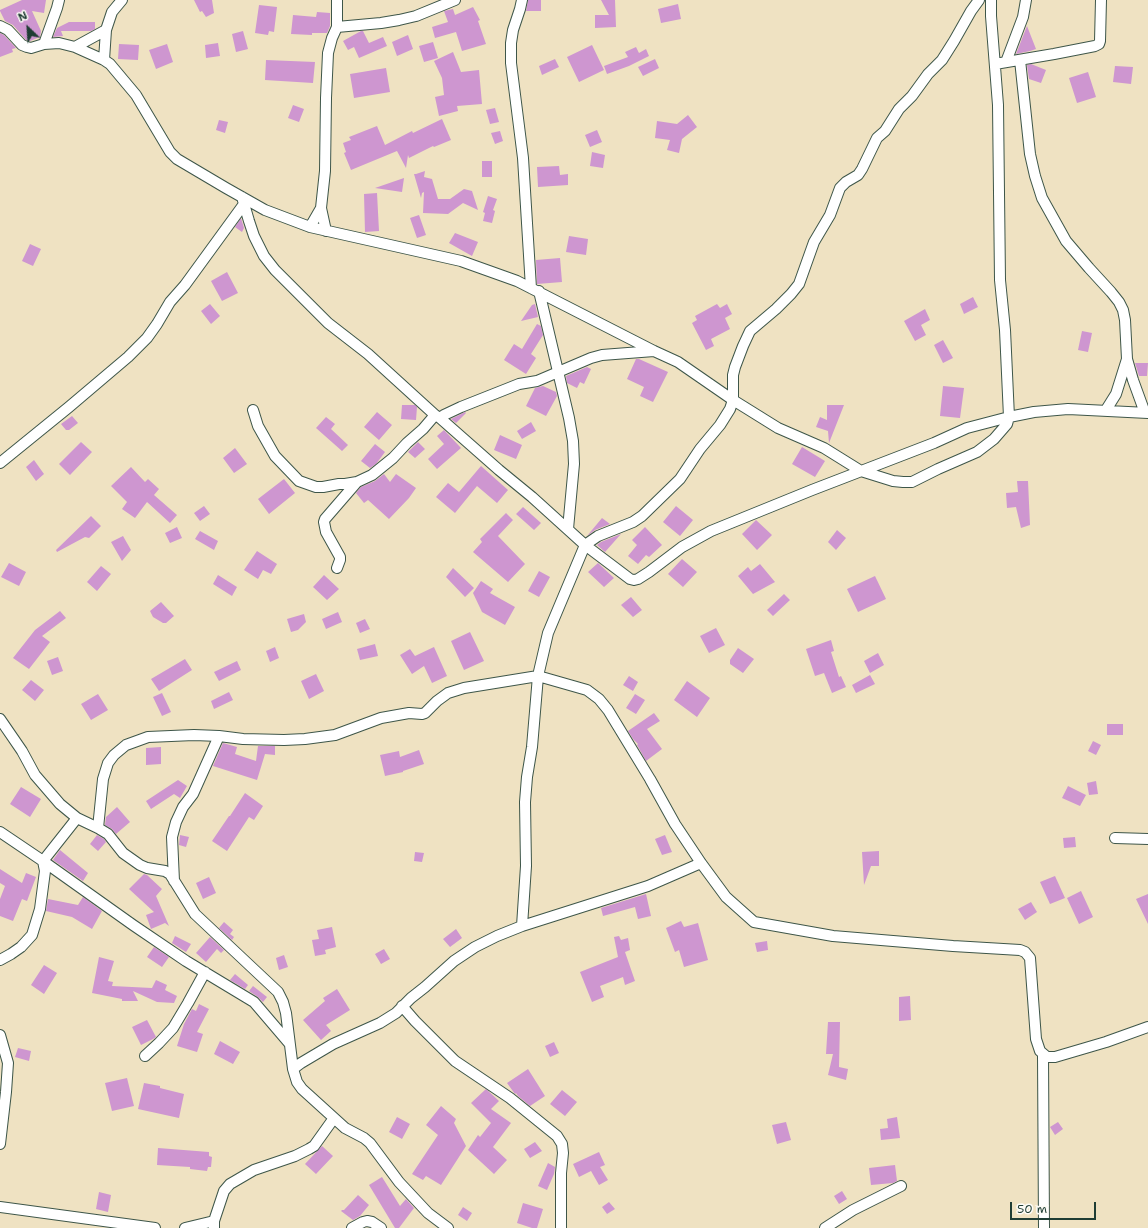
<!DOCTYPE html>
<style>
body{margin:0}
#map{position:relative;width:1148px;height:1228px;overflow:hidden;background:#efe2c2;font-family:"Shantell Sans",sans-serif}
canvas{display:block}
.north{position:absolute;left:8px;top:8px;width:40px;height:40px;-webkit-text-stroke:3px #fdfcf7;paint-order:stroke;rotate:335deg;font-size:11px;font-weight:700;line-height:16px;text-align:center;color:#1f3d34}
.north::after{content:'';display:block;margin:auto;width:14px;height:18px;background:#1f3d34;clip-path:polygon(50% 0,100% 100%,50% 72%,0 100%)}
.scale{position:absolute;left:1010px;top:1202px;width:86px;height:18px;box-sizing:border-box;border:2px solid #1f3d34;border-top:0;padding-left:5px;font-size:12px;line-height:14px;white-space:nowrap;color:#1f3d34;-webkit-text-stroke:3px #fdfcf7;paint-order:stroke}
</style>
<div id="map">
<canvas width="1148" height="1228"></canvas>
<div class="north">N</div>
<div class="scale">50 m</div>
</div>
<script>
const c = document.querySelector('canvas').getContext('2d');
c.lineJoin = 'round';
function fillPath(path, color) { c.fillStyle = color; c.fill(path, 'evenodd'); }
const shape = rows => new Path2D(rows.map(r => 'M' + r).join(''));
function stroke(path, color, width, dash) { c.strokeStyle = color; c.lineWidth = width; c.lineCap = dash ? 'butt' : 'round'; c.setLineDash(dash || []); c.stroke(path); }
const building = shape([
 [22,0,46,0,44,13,32,11,41,31,40,37,30,41,26,40,13,25,5,21,0,11,0,10],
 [194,0,212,0,214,13,206,17,202,11,200,12],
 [528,0,541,0,541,11,526,11],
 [601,0,615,0,616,27,595,28,595,15,609,15],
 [678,4,681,19,661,23,658,9],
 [259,5,277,7,274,32,269,31,268,35,255,33],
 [473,7,480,20,478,21,486,44,462,51,456,32,435,38,432,27,448,22,444,11,453,9,455,15],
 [317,12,330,13,330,26,327,33,312,33,312,35,291,34,293,15,316,17],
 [69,22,95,22,95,29,91,31,61,31,63,36,53,37,57,28],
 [1027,26,1036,49,1030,51,1016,54],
 [243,31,248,49,236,52,232,34],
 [361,31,363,31,369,43,383,37,387,46,359,58,354,47,348,50,343,41],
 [0,33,4,35,16,48,12,49,13,52,0,57],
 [408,35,413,49,397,56,392,42],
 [433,42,438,58,424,62,419,46],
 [218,43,220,56,206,58,205,45],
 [119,44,139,45,138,60,118,59],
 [167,44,173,62,156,69,149,50],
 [592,45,604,70,579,82,567,57],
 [636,47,639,53,646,49,649,56,629,66,607,74,604,66,628,57,625,52],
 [453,52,461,72,479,70,482,104,457,106,458,111,439,116,435,97,444,95,442,78,434,61],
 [555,59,559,67,542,75,539,66],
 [655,59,659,68,643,76,638,67],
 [266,60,315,62,313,83,265,80],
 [1031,64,1046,70,1041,83,1029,79,1027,65],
 [1115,66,1133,67,1131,84,1113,82],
 [386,68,390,92,354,98,350,74],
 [1088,72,1096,97,1077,103,1069,78],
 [293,105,304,109,299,122,288,118],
 [495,108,499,122,490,124,486,110],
 [688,115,697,127,682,139,679,153,667,150,670,140,655,138,657,121,677,124],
 [442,119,451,140,434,147,433,146,409,158,408,155,406,168,397,151,351,170,344,153,346,152,343,143,351,140,349,137,377,126,385,145,412,131,413,133],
 [219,120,228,122,225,133,216,130],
 [597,130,602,142,590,147,585,135],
 [500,131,503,141,495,144,491,133],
 [592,152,605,155,603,168,590,166],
 [482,161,492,161,492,177,482,177],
 [559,166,560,175,568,174,568,185,538,187,537,167],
 [425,171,424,177,432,179,438,199,450,199,464,189,472,191,478,210,463,203,448,214,423,213,424,192,422,193,421,198,414,174,416,174],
 [404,178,402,192,375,188],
 [377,193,379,231,365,232,364,194],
 [488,196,497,199,493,210,495,211,492,223,483,221,485,213,483,212],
 [419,215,426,235,417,238,410,218],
 [241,218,244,228,242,232,235,227],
 [455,233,478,242,472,256,449,243],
 [569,236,588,239,586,255,566,252],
 [30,244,41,249,33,266,22,261],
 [560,258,562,282,537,284,536,260],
 [227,272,238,293,222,301,211,281],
 [973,297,978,307,964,314,960,304],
 [210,304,220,316,211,324,201,311],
 [535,304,538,317,521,321,532,305],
 [717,304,720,308,727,304,732,314,725,318,730,329,711,339,714,346,706,350,692,323,697,320,695,316],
 [925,309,930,320,921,325,926,335,915,341,904,321],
 [537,324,541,326,543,335,531,354,536,358,526,374,504,360,514,344,522,349],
 [1082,331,1092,333,1088,352,1078,350],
 [943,340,953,358,943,363,934,345],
 [636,359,639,359,668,372,653,402,640,396,644,387,627,379],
 [1135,363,1148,363,1147,376,1139,376],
 [587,367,591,369,584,384,580,382,577,388,567,383,566,376],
 [543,386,556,392,557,396,546,416,526,406,535,388],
 [943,386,964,388,960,418,940,416],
 [402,405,415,405,417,407,416,420,401,419],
 [827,405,844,405,829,443,828,431,816,427,820,417,827,420],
 [377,412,392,425,379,440,364,427],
 [465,412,466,413,456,423,451,419],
 [72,416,78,423,69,430,66,430,61,424],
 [326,417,335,424,331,429,348,445,342,451,316,428],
 [531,422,536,431,522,439,517,431],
 [444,430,461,448,437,469,428,459,444,444,437,436],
 [500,435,522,445,516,459,494,450],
 [81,442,92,452,70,475,59,464],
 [418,442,425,449,415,458,408,452],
 [375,444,385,452,376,464,370,468,361,461],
 [802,447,825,461,815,477,792,464],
 [235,448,247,464,234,473,223,458],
 [34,460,44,474,36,481,26,467],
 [481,466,508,490,497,503,477,486,455,513,436,497,448,483,459,492],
 [131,467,145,482,148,479,159,489,154,495,177,515,170,523,147,502,135,518,122,509,127,502,111,486],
 [384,474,390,482,396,474,416,488,409,498,389,519,368,500,364,503,356,493,361,487,375,481],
 [284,479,295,493,269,514,258,499],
 [1017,481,1028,481,1030,525,1021,528,1016,507,1007,508,1006,493,1018,492],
 [204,506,210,514,200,521,194,513],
 [676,506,693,520,680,536,663,522],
 [523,507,541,523,534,530,516,514],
 [506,513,513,520,498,536,525,564,508,582,473,552,482,542,480,539],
 [91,516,101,526,89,538,85,537,57,552,56,550],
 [602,518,610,524,595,530,587,536],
 [756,520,772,535,757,550,742,534],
 [177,527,182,538,170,543,165,533],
 [645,527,662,545,649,557,646,555,638,564,628,556,637,545,632,540],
 [837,530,846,538,836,550,828,542],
 [200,531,218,541,214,550,195,539],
 [621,534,605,552,597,545,601,542],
 [123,536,131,550,122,561,111,542],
 [257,551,277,564,271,574,263,570,258,579,244,570],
 [682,559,697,572,683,587,668,574],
 [9,563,26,572,19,586,1,577],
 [598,563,614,578,604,587,588,572],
 [760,564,775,582,753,594,738,576,748,567,751,571],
 [101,566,111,574,97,591,87,582],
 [453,568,474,588,465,597,446,577],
 [539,571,550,577,539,597,528,591],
 [218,575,237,587,232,596,213,584],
 [324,575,339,589,327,600,313,587],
 [875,576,886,599,858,612,847,589],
 [481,581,493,589,490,593,515,607,505,625,482,612,473,593],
 [784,594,790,600,773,616,767,610],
 [631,597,642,610,633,617,621,605],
 [161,602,174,616,166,623,163,623,153,617,150,611],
 [60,611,66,618,42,636,50,642,29,669,13,658,35,630],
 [338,612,342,622,326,629,322,619],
 [304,614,306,622,298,630,291,632,287,619],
 [365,619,370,629,360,633,356,623],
 [716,628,725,645,709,653,700,636],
 [470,632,484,661,464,670,451,641],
 [831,640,834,651,831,652,839,677,841,676,846,687,832,693,824,673,815,676,806,649],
 [375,644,378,656,360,660,357,649],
 [275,647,279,658,270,662,266,651],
 [434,647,447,676,432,683,424,666,412,674,400,655,410,649,415,656],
 [738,648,754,659,743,673,730,664,730,660],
 [878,653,884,665,870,673,864,661],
 [58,657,63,671,52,675,47,661],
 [185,659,192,670,159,691,151,679],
 [237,661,241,670,219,681,214,672],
 [316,674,324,691,309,699,301,681],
 [870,675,875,684,856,693,852,685],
 [629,676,638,682,633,691,623,685],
 [31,680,44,690,35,701,22,690],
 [687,681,710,698,697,717,674,700],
 [229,692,233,700,214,709,211,701],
 [162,693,171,712,162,716,153,697],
 [98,694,108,710,91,720,81,704],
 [635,694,645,700,636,714,626,708],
 [654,713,660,721,647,729,662,749,646,761,637,745,638,744,633,739,628,731],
 [1107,724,1123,724,1123,735,1107,735],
 [1093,741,1101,745,1096,755,1088,751],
 [223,743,237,747,235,754,256,761,258,746,275,746,275,755,265,754,257,780,213,766],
 [161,747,161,764,146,765,146,748],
 [419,750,424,764,403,771,403,772,385,776,380,755,399,751,400,757],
 [178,780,187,786,180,798,174,794,151,809,146,801],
 [1096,781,1098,794,1089,795,1087,783],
 [1068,786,1086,795,1080,806,1062,798],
 [21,787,41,799,30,817,10,804],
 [245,793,263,806,254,820,249,817,227,851,212,841,229,816,230,816],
 [117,807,130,822,116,834,112,829,105,825,106,817],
 [97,835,104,839,106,842,98,851,90,844],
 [180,835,189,837,186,847,179,845],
 [665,835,672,852,662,855,655,839],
 [1075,837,1076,847,1064,848,1063,838],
 [60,850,88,873,83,881,53,860],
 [879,851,879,866,871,866,864,885,862,852],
 [415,852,424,853,422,862,414,861],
 [0,869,22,883,26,873,36,877,27,901,22,899,13,921,0,916,0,899,5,886,0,883],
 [144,874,147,875,162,889,156,896,169,926,165,923,151,929,146,915,154,912,129,889],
 [1055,876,1065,898,1050,904,1040,882],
 [209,877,216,893,203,899,196,883],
 [1081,891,1093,917,1079,924,1067,898],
 [646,894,651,916,638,919,635,907,603,916,601,908],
 [1148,894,1148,924,1136,899],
 [83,897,102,911,92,929,72,917,46,911,48,899,78,905],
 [1031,902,1037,912,1025,920,1018,909],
 [681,921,684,927,698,923,708,960,684,967,679,950,675,952,666,928],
 [224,922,233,930,230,934,234,937,232,940,219,928],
 [332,927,336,947,325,950,326,954,315,956,312,940,319,939,317,930],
 [456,929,462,938,450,947,443,939],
 [175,936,191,944,186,952,172,943],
 [619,936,621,940,628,938,630,950,625,952,635,981,625,985,623,977,600,986,604,997,592,1002,580,972,618,957,614,937],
 [210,937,224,950,221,953,217,949,206,962,196,953],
 [767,941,768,950,757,952,755,943],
 [154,947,169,957,162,967,147,957],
 [384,949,390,959,381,964,375,954],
 [284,955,288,967,279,970,276,958],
 [99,957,114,961,108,981,113,982,112,986,152,988,156,980,167,985,165,990,177,996,174,1003,157,1002,133,991,138,1001,122,1001,122,999,92,993],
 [44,965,57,973,44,994,31,985],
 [235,974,248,985,245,989,230,980],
 [253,986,267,997,263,1002,258,997,249,991],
 [337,989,350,1010,326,1025,331,1031,321,1040,303,1020,325,1001,323,998],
 [910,996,911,1020,899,1021,899,997],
 [199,1004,209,1009,197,1032,203,1034,197,1052,177,1046,184,1024,192,1009,196,1011],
 [147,1020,156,1037,153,1039,141,1045,132,1027],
 [828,1022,840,1022,839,1067,848,1069,846,1080,828,1075,833,1054,826,1054],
 [220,1041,240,1052,233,1064,214,1054],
 [554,1042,559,1053,550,1057,545,1046],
 [18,1048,31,1051,29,1061,15,1057],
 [528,1069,545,1096,530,1106,518,1096,516,1093,515,1094,507,1083],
 [127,1078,134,1106,112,1111,105,1083],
 [144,1083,160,1086,160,1088,184,1094,179,1118,138,1109],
 [486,1089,499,1101,491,1109,511,1123,493,1147,507,1160,494,1174,468,1150,478,1135,480,1137,491,1123,471,1103],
 [562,1090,577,1102,565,1116,550,1104],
 [441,1106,456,1119,454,1123,466,1146,441,1185,426,1176,423,1180,412,1174,438,1135,426,1125],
 [397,1117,410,1124,402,1139,389,1132],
 [897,1117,900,1138,881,1140,880,1129,888,1128,887,1119],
 [786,1122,791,1140,777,1144,772,1125],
 [1058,1122,1063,1129,1055,1135,1050,1127],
 [535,1142,542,1151,530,1158,524,1149],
 [322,1146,333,1156,316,1174,305,1164],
 [158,1148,209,1152,209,1156,212,1157,211,1167,208,1167,207,1171,190,1169,190,1167,157,1165],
 [599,1152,605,1165,600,1167,608,1180,599,1185,591,1171,579,1177,573,1164],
 [548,1163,555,1167,554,1174,547,1190,538,1186],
 [895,1165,897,1181,893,1183,871,1185,869,1168],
 [382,1177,400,1206,406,1199,414,1208,399,1228,395,1228,369,1185],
 [842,1191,847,1199,839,1204,834,1196],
 [99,1192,111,1195,108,1212,96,1209],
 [358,1195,369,1205,360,1216,353,1220,341,1211,342,1210,344,1210],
 [609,1202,615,1209,607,1214,602,1207],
 [523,1203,543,1209,537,1228,532,1228,517,1223],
 [463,1207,472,1213,467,1221,458,1215]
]);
const minor = shape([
 [522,0,520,9,513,30,511,43,511,63,523,158,531,288],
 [0,26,8,30,22,45,27,47,31,48,44,44,59,43,75,47,104,60,110,64,136,95,170,152,177,159,226,188,265,210,310,227,461,261,517,281,654,351,678,362,733,400,778,428,824,448,861,471,893,481,903,482,912,482,938,469,977,452,994,439,1007,424,1009,417,1005,330,1000,280,998,105,991,16,991,0],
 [337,27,381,23,399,20,416,16,455,0],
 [44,44,57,8,59,0],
 [75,47,106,30],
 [104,60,106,30,112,12,122,0],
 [1020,60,1030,154,1035,176,1042,198,1066,241,1089,268,1111,292,1119,302,1123,310,1125,320,1127,359,1116,394,1106,410],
 [1006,62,1023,17,1026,0],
 [995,64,1054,54,1095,46,1099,44,1100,41,1101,0],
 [242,197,249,221,254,236,264,256,275,270,328,323,368,354,435,415,440,418,499,470,532,497,585,545,630,579,634,580,638,579,649,572,682,547,711,531,812,490,934,443,967,428,1009,417,1034,412,1068,409,1148,413],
 [321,208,326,231],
 [310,227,321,208,325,171,326,98,328,53,332,38,337,27,337,0],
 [539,291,569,418,573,441,574,464,568,529],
 [1127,359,1133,380,1145,413],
 [253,410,258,426,275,456,299,481,316,487,323,487,339,484,345,484,357,482],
 [440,418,444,415,461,407,509,388,519,384,537,381,591,358,602,355,654,351],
 [0,463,69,407,128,357,147,338,157,324,170,302,185,285,244,204],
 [337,568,340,560,340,557,326,532,324,522,325,519,357,482,372,475,393,458,407,443,423,429,435,415],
 [0,719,22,751,35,775,60,804,77,818,98,828,108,834,123,853,140,865,147,868,165,871,170,874,195,914,278,992,283,1002,286,1013,293,1069,297,1082,302,1089,345,1128,364,1138,370,1143,399,1182,428,1213,448,1228],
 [98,828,103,779,108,763,114,755,126,745,148,737,194,735,219,736,243,739,284,740,305,739,335,735,381,718,409,713,422,714,425,713,437,701,448,693,464,688,538,676,587,690,599,699,608,710,650,779,675,824,701,863,726,897,754,922,833,936,953,946,1020,950,1025,952,1030,958,1036,1039,1040,1051,1047,1057,1055,1057,1106,1042,1148,1027],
 [0,832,43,861,133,925,186,961,254,1002,289,1043],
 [1115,838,1148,839],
 [174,881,172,837,176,822,183,807,193,794,219,736],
 [522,926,526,866,525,802,527,777,532,747,538,676,548,633,585,545,598,536,633,522,642,516,680,479,700,449,720,425,730,409,733,400,733,375,735,367,743,346,750,331,776,309,791,294,799,284,814,242,830,215,840,188,846,182,858,175,862,169,877,138,885,131,899,109,912,96,928,74,942,60,954,41,971,11,979,0],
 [0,960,11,954,21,947,32,935,40,909,45,871,43,861,77,818],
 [402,1006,415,1021,455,1061,510,1098,557,1136,562,1144,563,1153,561,1173,561,1228],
 [0,1035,8,1063,6,1092,0,1144],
 [1043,1055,1044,1228],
 [145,1056,159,1043,173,1028,188,1003,205,972],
 [293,1069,301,1063,333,1044,380,1023,396,1013,411,998,425,987,454,961,475,947,497,936,522,926,648,886,701,863],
 [0,1207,155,1228],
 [185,1228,214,1221],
 [214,1228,214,1221,224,1191,230,1184,254,1170,295,1156,309,1149,314,1146,334,1118],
 [352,1228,363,1222,367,1221,372,1222,381,1228],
 [825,1228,853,1210,901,1186]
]);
fillPath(building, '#ce96d0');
stroke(minor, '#3e5649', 12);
stroke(minor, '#fff', 10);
</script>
